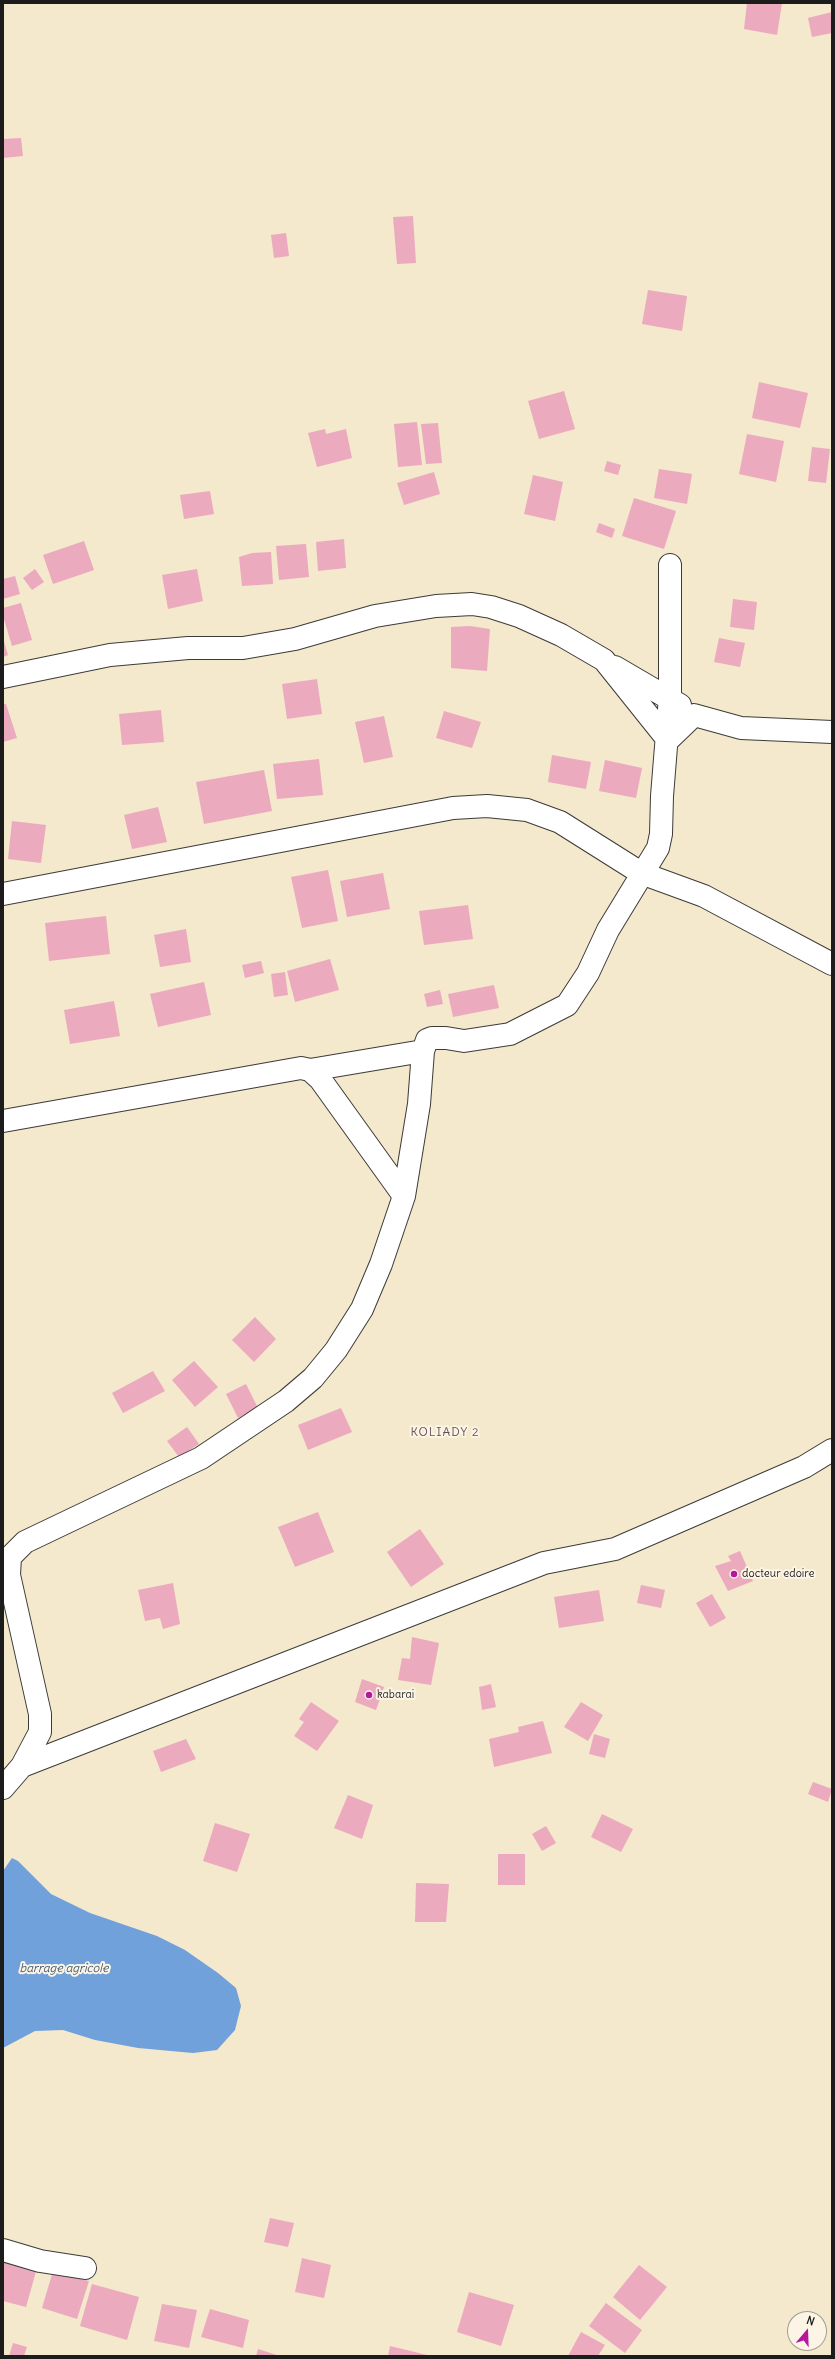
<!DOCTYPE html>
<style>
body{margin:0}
#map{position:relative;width:835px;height:2359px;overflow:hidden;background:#f4e8cd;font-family:Delius,sans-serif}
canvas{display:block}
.frame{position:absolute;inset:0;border:4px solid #1c1c1c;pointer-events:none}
.north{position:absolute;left:787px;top:2311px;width:40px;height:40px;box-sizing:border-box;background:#fcf5e5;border:1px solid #a29e95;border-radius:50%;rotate:19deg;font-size:11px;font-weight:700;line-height:16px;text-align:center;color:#1c1c1c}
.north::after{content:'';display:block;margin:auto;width:14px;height:18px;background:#b5179e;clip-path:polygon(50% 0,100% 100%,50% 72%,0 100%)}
</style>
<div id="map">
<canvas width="835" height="2359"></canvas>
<div class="frame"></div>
<div class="north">N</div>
</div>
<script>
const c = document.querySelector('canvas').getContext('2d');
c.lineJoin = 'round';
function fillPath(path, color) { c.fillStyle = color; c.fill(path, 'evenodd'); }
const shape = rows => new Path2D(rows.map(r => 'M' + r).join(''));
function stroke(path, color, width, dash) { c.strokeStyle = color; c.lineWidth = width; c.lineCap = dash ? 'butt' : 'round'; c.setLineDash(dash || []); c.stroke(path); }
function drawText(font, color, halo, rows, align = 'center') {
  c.font = font + ' Delius,sans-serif'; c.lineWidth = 4; c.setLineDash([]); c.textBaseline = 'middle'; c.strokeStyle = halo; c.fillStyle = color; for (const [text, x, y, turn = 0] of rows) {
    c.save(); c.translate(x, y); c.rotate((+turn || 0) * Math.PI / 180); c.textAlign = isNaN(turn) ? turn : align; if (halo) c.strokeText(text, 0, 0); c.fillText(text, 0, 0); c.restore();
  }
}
const water = shape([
 [12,1858,18,1861,51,1894,90,1913,157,1936,185,1950,218,1973,236,1988,241,2006,235,2030,217,2050,193,2053,138,2048,95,2040,63,2030,35,2031,3,2048,3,1871]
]);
const building = shape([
 [747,3,782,3,777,35,744,29],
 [832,12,832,33,812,37,808,18],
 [21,138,23,156,3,158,3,139],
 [413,216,416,263,397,264,393,217],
 [286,233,289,256,274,258,271,235],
 [648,290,687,296,682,331,642,324],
 [759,382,808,393,800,428,752,418],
 [564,391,575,429,539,439,528,401],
 [417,422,422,465,398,467,394,424],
 [438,423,442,463,426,464,421,424],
 [325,429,326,434,346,429,352,458,317,467,308,433],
 [747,434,784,441,776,482,739,474],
 [812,447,830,449,826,483,808,481],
 [607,461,621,465,618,475,604,471],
 [659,469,692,474,687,504,654,498],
 [434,472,440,494,404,505,397,483],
 [533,475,563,482,555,521,524,514],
 [210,491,214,514,184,519,180,495],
 [634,498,676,511,664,549,622,536],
 [599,523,615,529,612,538,596,532],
 [344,539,346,568,318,571,316,542],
 [84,541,94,570,53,584,43,555],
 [306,544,309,577,279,580,276,546],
 [271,552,273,584,242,586,239,557,252,553],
 [35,569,44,582,32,590,23,578],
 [197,569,203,601,168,609,162,575],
 [15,576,20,594,3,599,3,579],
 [733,599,757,602,754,630,730,627],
 [21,603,32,640,12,646,3,616,3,608],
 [470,626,490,629,487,671,451,668,451,627],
 [3,638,8,655,3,657],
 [719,638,745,643,740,667,714,662],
 [317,679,322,714,287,719,282,684],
 [3,704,6,704,17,738,3,742],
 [161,710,164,742,122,745,119,714],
 [444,711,481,722,472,748,436,738],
 [384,716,393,757,364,763,355,722],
 [552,755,591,762,586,789,548,782],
 [319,759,323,795,277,799,273,764],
 [605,760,642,768,636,798,599,791],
 [264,770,272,811,204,824,196,782],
 [158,807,167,842,132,849,124,815],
 [12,821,46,825,41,863,8,859],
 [328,870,338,921,302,928,291,877],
 [383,873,390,909,347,917,340,881],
 [468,905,473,939,424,945,419,911],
 [106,916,110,954,49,961,45,923],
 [186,929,191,962,160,967,154,935],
 [330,959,339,990,295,1002,287,971],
 [261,961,264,973,245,978,242,965],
 [285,972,288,995,274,997,271,974],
 [204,982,211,1015,158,1027,150,994],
 [494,985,499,1008,453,1017,448,994],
 [440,990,443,1004,427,1007,424,994],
 [114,1001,120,1036,70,1044,64,1010],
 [255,1317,276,1339,254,1362,232,1340],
 [194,1361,218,1387,195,1407,172,1380],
 [153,1371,165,1391,123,1413,112,1393],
 [246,1384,258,1408,238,1418,226,1394],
 [341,1408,352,1432,308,1450,298,1425],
 [187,1427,199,1444,179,1457,167,1441],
 [318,1512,334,1552,295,1567,278,1527],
 [420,1529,444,1564,411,1587,387,1552],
 [740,1551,753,1581,728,1591,715,1566,731,1561,728,1556],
 [173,1583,180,1624,163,1629,160,1618,145,1621,138,1590],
 [641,1585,665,1590,661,1608,637,1603],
 [599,1590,604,1621,559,1628,554,1597],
 [712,1594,726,1618,710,1627,696,1603],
 [412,1637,439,1643,431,1685,398,1680,402,1658,410,1659],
 [362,1679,384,1687,376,1710,355,1702],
 [491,1684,496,1707,482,1710,479,1687],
 [311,1702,339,1721,317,1751,294,1736,304,1722,299,1719],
 [581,1702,603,1715,588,1741,564,1727],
 [543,1721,552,1753,494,1767,489,1739,519,1732,518,1727],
 [594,1734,610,1739,605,1758,589,1754],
 [186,1739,196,1759,161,1772,153,1751],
 [813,1782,832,1789,828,1802,808,1794],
 [348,1795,373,1805,362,1839,334,1828],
 [602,1814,633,1829,621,1852,591,1837],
 [215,1823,250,1834,237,1872,203,1861],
 [546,1826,556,1843,542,1851,532,1834],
 [498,1854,525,1854,525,1885,498,1885],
 [416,1883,449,1884,446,1922,415,1922],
 [270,2218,294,2223,288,2247,264,2242],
 [302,2258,331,2265,324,2298,295,2292],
 [3,2259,37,2268,26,2307,3,2301],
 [639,2265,667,2287,640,2320,613,2297],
 [53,2271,89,2281,77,2319,42,2308],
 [92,2284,139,2297,127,2340,80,2326],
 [469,2292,514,2305,501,2346,457,2332],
 [606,2303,642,2330,625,2353,589,2326],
 [162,2304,197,2310,189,2348,154,2341],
 [210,2309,249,2320,243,2348,201,2337],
 [581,2332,605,2345,598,2356,568,2356],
 [13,2343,27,2347,24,2356,9,2356],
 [390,2346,427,2355,427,2356,388,2356],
 [258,2349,280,2356,256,2356]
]);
const street = shape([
 [615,667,680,705],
 [3,677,110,655,188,648,243,648,295,639,375,616,436,606,472,604,491,607,519,616,561,635,604,660,668,740,694,715,741,728,832,732],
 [3,894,453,808,487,806,527,810,560,822,641,873,704,896,832,964],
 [310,1070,423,1051],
 [3,1121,301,1068,310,1070,320,1079,404,1196],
 [22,1766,40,1732,40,1714,9,1575,10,1557,25,1542,201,1458,286,1401,313,1378,336,1350,362,1309,381,1264,404,1196,419,1104,423,1051,427,1040,432,1038,446,1038,464,1041,510,1034,567,1005,588,973,608,930,658,848,661,834,662,796,670,697,670,565],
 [3,1788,22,1766,544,1563,615,1549,804,1467,832,1450],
 [3,2250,40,2261,85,2268]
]);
const markers = [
 [734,1574,4,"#b5179e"],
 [369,1695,4,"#b5179e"]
];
const poiNames = [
 ["docteur edoire",742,1574],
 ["kabarai",377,1695]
];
const neighbourhoodNames = [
 ["KOLIADY 2",445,1433]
];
const waterNames = [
 ["barrage agricole",64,1969]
];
fillPath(water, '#70a1da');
fillPath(building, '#ebaabe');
stroke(street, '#3c3b37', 24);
stroke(street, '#fff', 22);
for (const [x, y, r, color] of markers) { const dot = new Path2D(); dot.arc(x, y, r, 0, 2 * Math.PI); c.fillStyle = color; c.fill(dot); stroke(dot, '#fcf5e5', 1.5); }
drawText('11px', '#1c1c1c', '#fcf5e5', poiNames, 'left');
c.letterSpacing = '1px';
drawText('12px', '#644e55', '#fcf5e5', neighbourhoodNames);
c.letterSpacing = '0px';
drawText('italic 12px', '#425871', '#fcf5e5', waterNames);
</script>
